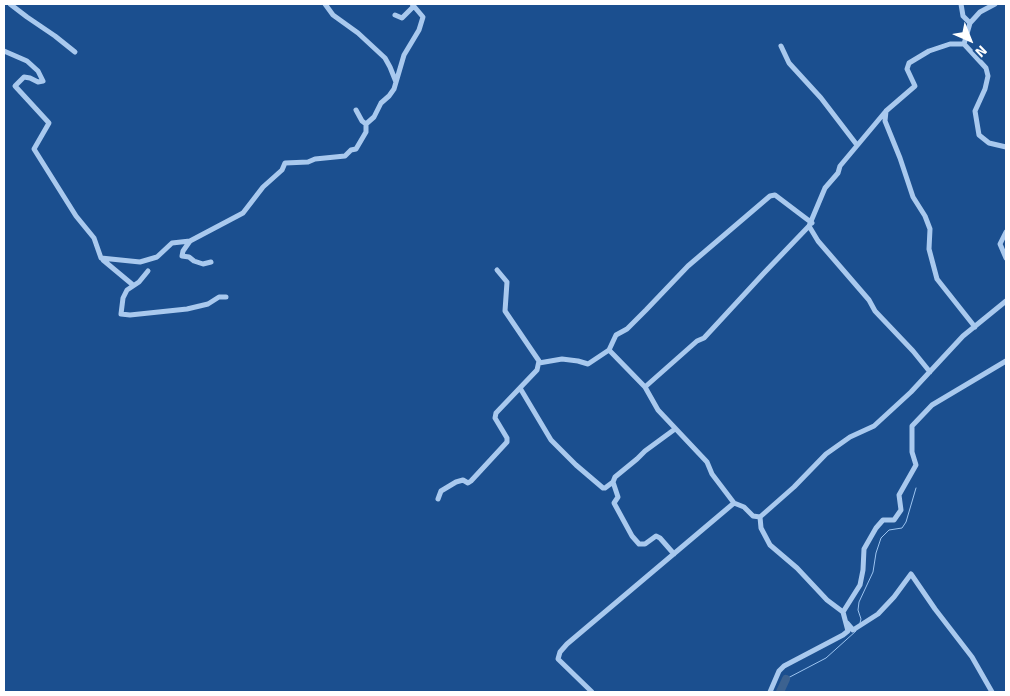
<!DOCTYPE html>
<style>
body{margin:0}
#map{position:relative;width:1010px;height:696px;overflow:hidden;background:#1b4f8f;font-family:Signika,sans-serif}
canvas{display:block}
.frame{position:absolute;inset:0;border:5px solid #fff;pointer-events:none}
.north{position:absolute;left:945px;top:15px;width:50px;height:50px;-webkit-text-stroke:4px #1b4f8f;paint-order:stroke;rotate:136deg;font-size:14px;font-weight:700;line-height:20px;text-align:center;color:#fff}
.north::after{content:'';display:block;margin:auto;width:18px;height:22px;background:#fff;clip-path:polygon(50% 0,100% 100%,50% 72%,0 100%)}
</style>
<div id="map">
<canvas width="1010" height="696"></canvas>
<div class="frame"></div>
<div class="north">N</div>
</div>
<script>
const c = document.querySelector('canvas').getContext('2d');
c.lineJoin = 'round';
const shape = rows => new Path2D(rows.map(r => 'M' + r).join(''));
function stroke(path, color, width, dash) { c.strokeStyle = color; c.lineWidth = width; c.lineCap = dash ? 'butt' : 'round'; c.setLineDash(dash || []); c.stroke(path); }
const stream = shape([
 [860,623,861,619,858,610,859,602,873,572,876,553,881,538,889,530,902,528,906,522,916,488],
 [786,679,826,658,856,631]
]);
const river = shape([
 [780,692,786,679]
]);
const minor = shape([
 [10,4,27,17,55,36,75,52],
 [325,4,333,15,358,33,385,58,390,67,396,82],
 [961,4,963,16,970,23,964,44,986,68,988,76,985,89,975,111,979,135,989,143,1006,147],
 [395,15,402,18,414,6],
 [970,23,980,12,995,4],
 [781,46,789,63,821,98,857,145],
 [4,51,27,61,38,71,43,81,38,82,30,78,24,77,15,86,49,123,34,149,76,216,94,238,101,258,140,262,157,257,172,243,190,241,183,251,182,256,189,257,194,261,203,264,211,262],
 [886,111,885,121,900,158,913,197,925,216,930,229,929,249,937,279,975,327],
 [366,124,374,117,381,103,389,96,394,89,404,55,419,30,423,17,412,4],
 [1006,232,1000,244,1006,258],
 [190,241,243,213,263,187,282,170,285,163,308,162,315,159,345,156,351,150,356,149,366,132,366,124,362,121,356,110],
 [103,260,133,285],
 [148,271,139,282,127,290,123,298,121,314,130,315,187,309,208,304,219,297,226,297],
 [609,350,645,387,658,410,707,462,712,474,734,503],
 [539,363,562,359,578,361,588,364,609,350,616,335,627,329,646,310,688,266,770,196,775,195,812,223],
 [930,372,913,351,875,311,869,300,818,241,809,226,825,188,838,173,840,166,886,111,915,86,907,69,909,63,929,51,950,44,964,44],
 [645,387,697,341,704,338,764,273,809,226],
 [520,388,551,440,576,465,603,488,605,488,613,482],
 [438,499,441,491,456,482,463,480,468,483,471,481,507,442,507,438,495,418,496,413,537,370,539,361,505,311,507,282,497,270],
 [760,517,761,528,770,545,797,568,827,600,843,612],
 [674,554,660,538,656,536,645,544,639,544,632,536,614,503,618,497,613,482,615,477,637,459,645,451,675,429],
 [847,623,853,630,878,614,894,597,911,574,935,609,972,657,992,692],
 [592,692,558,659,560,652,567,644,734,503,744,507,753,516,760,517,794,487,826,454,850,437,874,426,911,392,963,336,1006,301],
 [770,692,779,671,784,666,843,635,848,631,843,612,860,585,863,570,864,549,876,528,883,520,894,520,901,510,899,495,916,465,912,452,912,426,932,405,1006,361]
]);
stroke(stream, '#9cc4f0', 1);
stroke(river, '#3c6290', 8);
stroke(minor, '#a9c9ee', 5);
</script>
